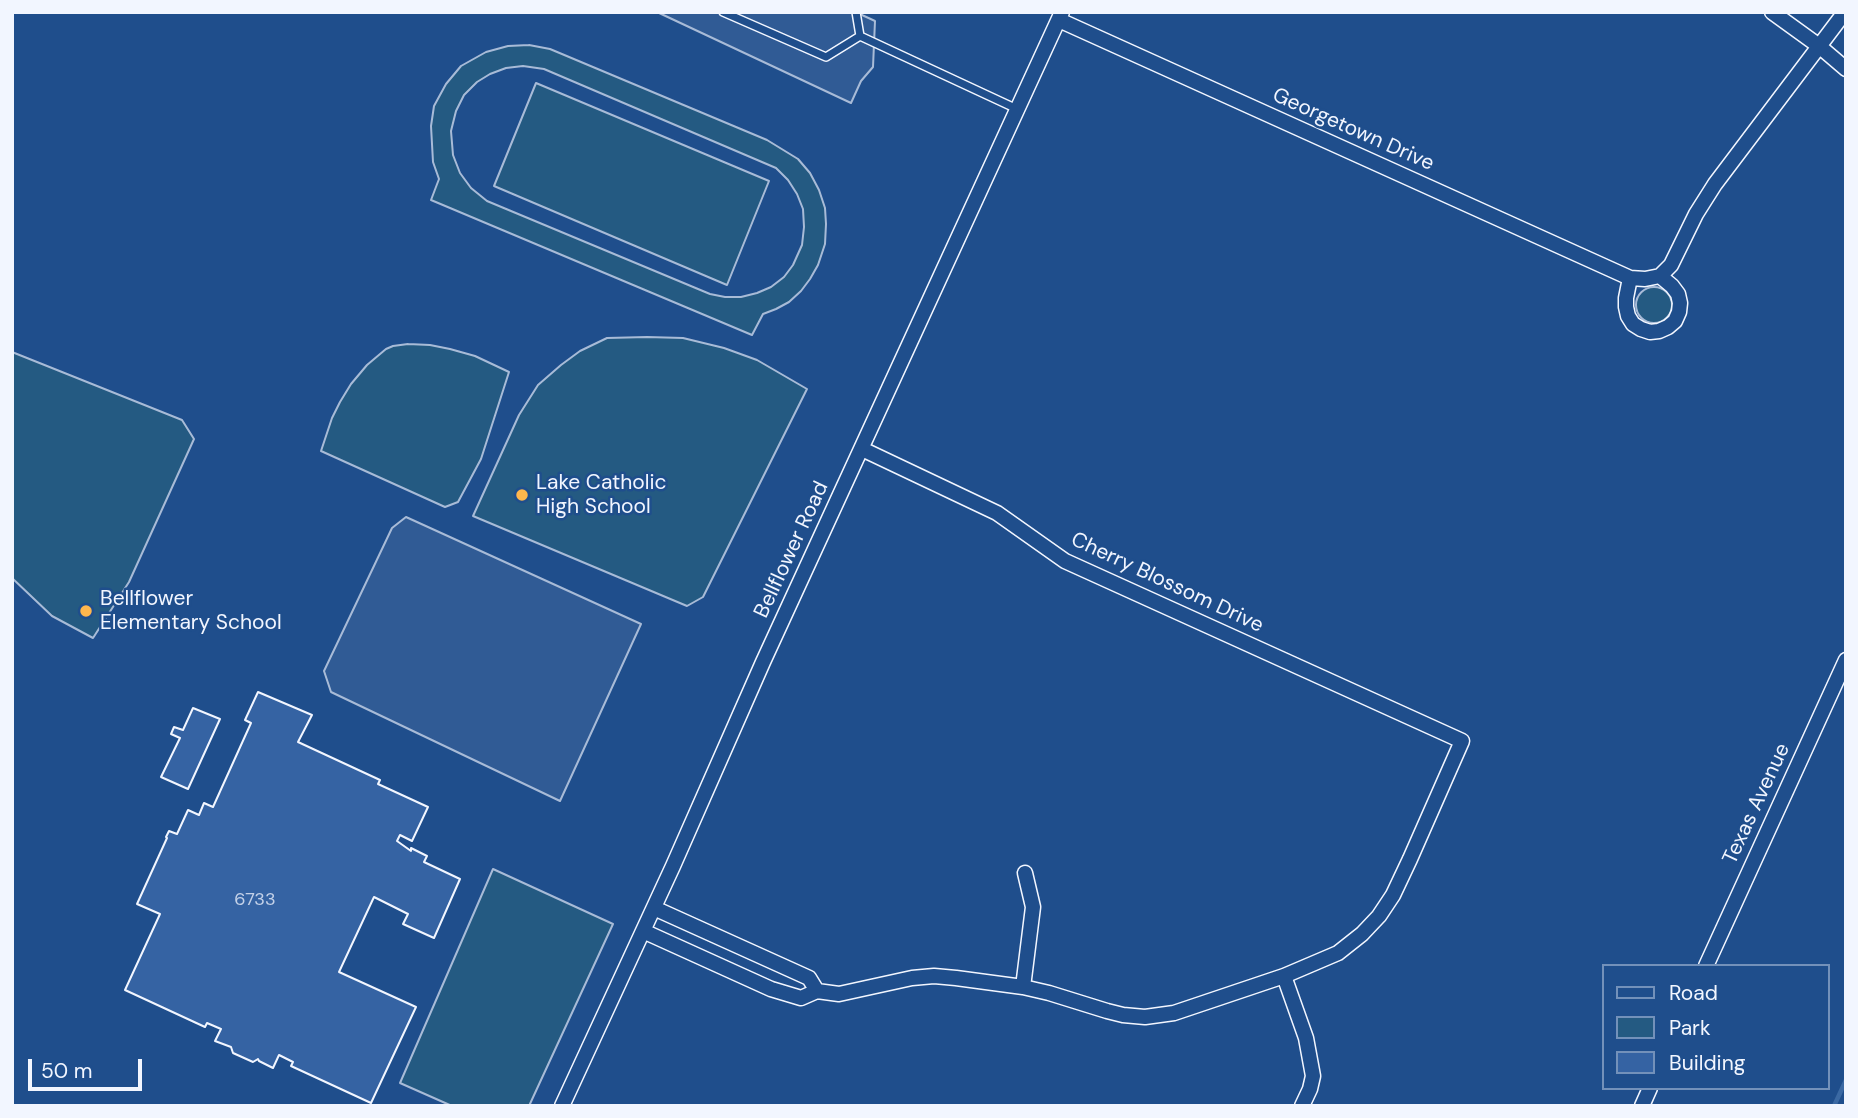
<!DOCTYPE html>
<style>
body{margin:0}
#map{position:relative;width:1858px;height:1118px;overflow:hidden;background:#1f4e8c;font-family:"DM Sans",sans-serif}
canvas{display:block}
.frame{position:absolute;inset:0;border:14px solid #f2f6ff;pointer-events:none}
.legend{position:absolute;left:1602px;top:964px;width:228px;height:126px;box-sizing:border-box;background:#1f4e8c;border:2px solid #7391ba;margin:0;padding:9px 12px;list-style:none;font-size:21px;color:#f2f6ff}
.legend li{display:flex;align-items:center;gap:14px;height:35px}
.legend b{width:35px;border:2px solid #7391ba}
.scale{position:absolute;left:28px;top:1059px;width:114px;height:32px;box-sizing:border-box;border:4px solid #f2f6ff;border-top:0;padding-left:9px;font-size:21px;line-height:24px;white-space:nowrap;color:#f2f6ff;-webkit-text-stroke:5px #1f4e8c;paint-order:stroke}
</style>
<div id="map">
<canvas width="1858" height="1118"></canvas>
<div class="frame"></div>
<ul class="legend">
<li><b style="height:9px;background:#1f4e8c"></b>Road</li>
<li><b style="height:19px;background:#245a82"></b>Park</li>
<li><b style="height:19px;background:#3563a3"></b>Building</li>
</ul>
<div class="scale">50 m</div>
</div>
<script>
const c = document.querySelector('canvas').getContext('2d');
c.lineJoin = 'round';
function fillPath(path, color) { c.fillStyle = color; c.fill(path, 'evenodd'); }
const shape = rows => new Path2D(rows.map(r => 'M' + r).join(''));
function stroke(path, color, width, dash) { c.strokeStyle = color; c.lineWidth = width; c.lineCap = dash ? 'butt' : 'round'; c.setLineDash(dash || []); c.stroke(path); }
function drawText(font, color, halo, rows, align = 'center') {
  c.font = font + ' "DM Sans",sans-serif'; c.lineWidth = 5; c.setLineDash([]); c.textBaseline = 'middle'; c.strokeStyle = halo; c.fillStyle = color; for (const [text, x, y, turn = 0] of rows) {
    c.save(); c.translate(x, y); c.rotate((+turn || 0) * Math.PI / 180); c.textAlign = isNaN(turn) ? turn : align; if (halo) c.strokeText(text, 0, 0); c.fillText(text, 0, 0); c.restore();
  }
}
const green = shape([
 [529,45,550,49,767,140,798,159,810,173,819,190,825,208,826,224,825,244,818,265,810,279,801,291,789,302,776,309,763,314,752,335,431,200,439,179,433,162,431,126,434,106,446,84,461,66,486,52,508,46,529,45],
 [523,66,544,69,776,168,788,180,797,194,803,209,804,227,802,245,793,265,784,277,771,287,757,293,741,297,725,297,710,294,487,201,471,188,460,173,453,155,451,131,456,111,464,95,477,82,490,74,506,68,523,66],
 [536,83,769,181,727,285,494,186,536,83],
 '1636 305a18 18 0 1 1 36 0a18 18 0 1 1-36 0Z',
 [647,337,683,338,724,348,757,360,807,389,703,597,687,606,473,516,519,415,538,385,561,365,580,351,607,338,647,337],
 [408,344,430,345,450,349,475,356,509,372,481,459,458,502,445,507,321,451,332,418,340,402,351,384,367,365,386,349,393,346,408,344],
 [12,352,182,420,194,439,129,582,93,638,52,616,12,578,12,352],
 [493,869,613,924,529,1106,452,1106,400,1083,493,869]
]);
const parking = shape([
 [657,12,862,12,862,15,875,21,873,67,861,81,851,103,657,12],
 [406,517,641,624,560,801,331,692,324,671,392,528,406,517]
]);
const stream = shape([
 [1834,1106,1846,1080]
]);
const building = shape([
 [258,692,312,715,298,742,380,780,378,784,428,807,412,841,400,835,397,841,411,851,411,848,427,856,424,862,460,879,434,938,403,924,408,914,374,897,339,972,416,1007,371,1103,291,1066,293,1062,279,1055,273,1068,259,1061,258,1059,253,1062,233,1053,231,1047,215,1041,221,1029,207,1023,205,1027,125,990,160,914,137,904,167,838,166,837,169,831,177,834,188,810,199,815,204,803,213,807,251,723,245,720,258,692],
 [193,708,220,719,188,789,161,777,180,738,171,734,174,727,183,730,193,708]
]);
const lane = shape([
 [723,12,826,57,860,36],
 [856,12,860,36],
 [860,36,1017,109]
]);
const street = shape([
 [1772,12,1819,46,1846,69],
 [1059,20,1630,278],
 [1660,276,1671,265,1696,214,1715,184,1845,12],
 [1660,276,1672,286,1678,294,1680,303,1679,312,1675,321,1668,327,1659,331,1650,332,1641,329,1633,324,1628,316,1626,307,1626,298,1630,278,1645,279,1660,276],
 [643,931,771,989,801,998,817,991,809,978,654,908],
 [1706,966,1846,660],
 [1284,976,1306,1038,1313,1076,1310,1089,1302,1106],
 [1023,987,1033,907,1025,873],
 [817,991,839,994,912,978,934,976,956,978,1023,987,1049,993,1107,1011,1123,1015,1145,1017,1174,1013,1284,976,1338,953,1362,934,1379,916,1393,895,1410,859,1462,741,1065,561,997,513,862,449],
 [562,1106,673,866,763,662,1062,12],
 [1642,1106,1650,1088]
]);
const markers = [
 [522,495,7,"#ffb74d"],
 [86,611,7,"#ffb74d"]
];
const numberNames = [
 ["6733",255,900]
];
const streetNames = [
 ["Georgetown Drive",1353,130,24],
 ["Bellflower Road",792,550,-65],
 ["Cherry Blossom Drive",1167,583,25],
 ["Texas Avenue",1757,804,-65]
];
const poiNames = [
 ["Lake Catholic",536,483],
 ["High School",536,507],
 ["Bellflower",100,599],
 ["Elementary School",100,623]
];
fillPath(green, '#245a82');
stroke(green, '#a8bbd7', 2);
fillPath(parking, '#305b95');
stroke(parking, '#a8bbd7', 2);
stroke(stream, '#3b69a3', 4.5);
fillPath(building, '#3563a3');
stroke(building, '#f2f6ff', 2);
stroke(lane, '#f2f6ff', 10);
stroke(street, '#f2f6ff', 17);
stroke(lane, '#1f4e8c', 7);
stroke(street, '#1f4e8c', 14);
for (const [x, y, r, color] of markers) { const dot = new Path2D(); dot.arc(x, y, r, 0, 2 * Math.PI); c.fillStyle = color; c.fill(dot); stroke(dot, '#1f4e8c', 2.5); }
drawText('18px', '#c3d1e8', null, numberNames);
drawText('21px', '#f2f6ff', '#1f4e8c', streetNames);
drawText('21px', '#f2f6ff', '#1f4e8c', poiNames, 'left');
</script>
